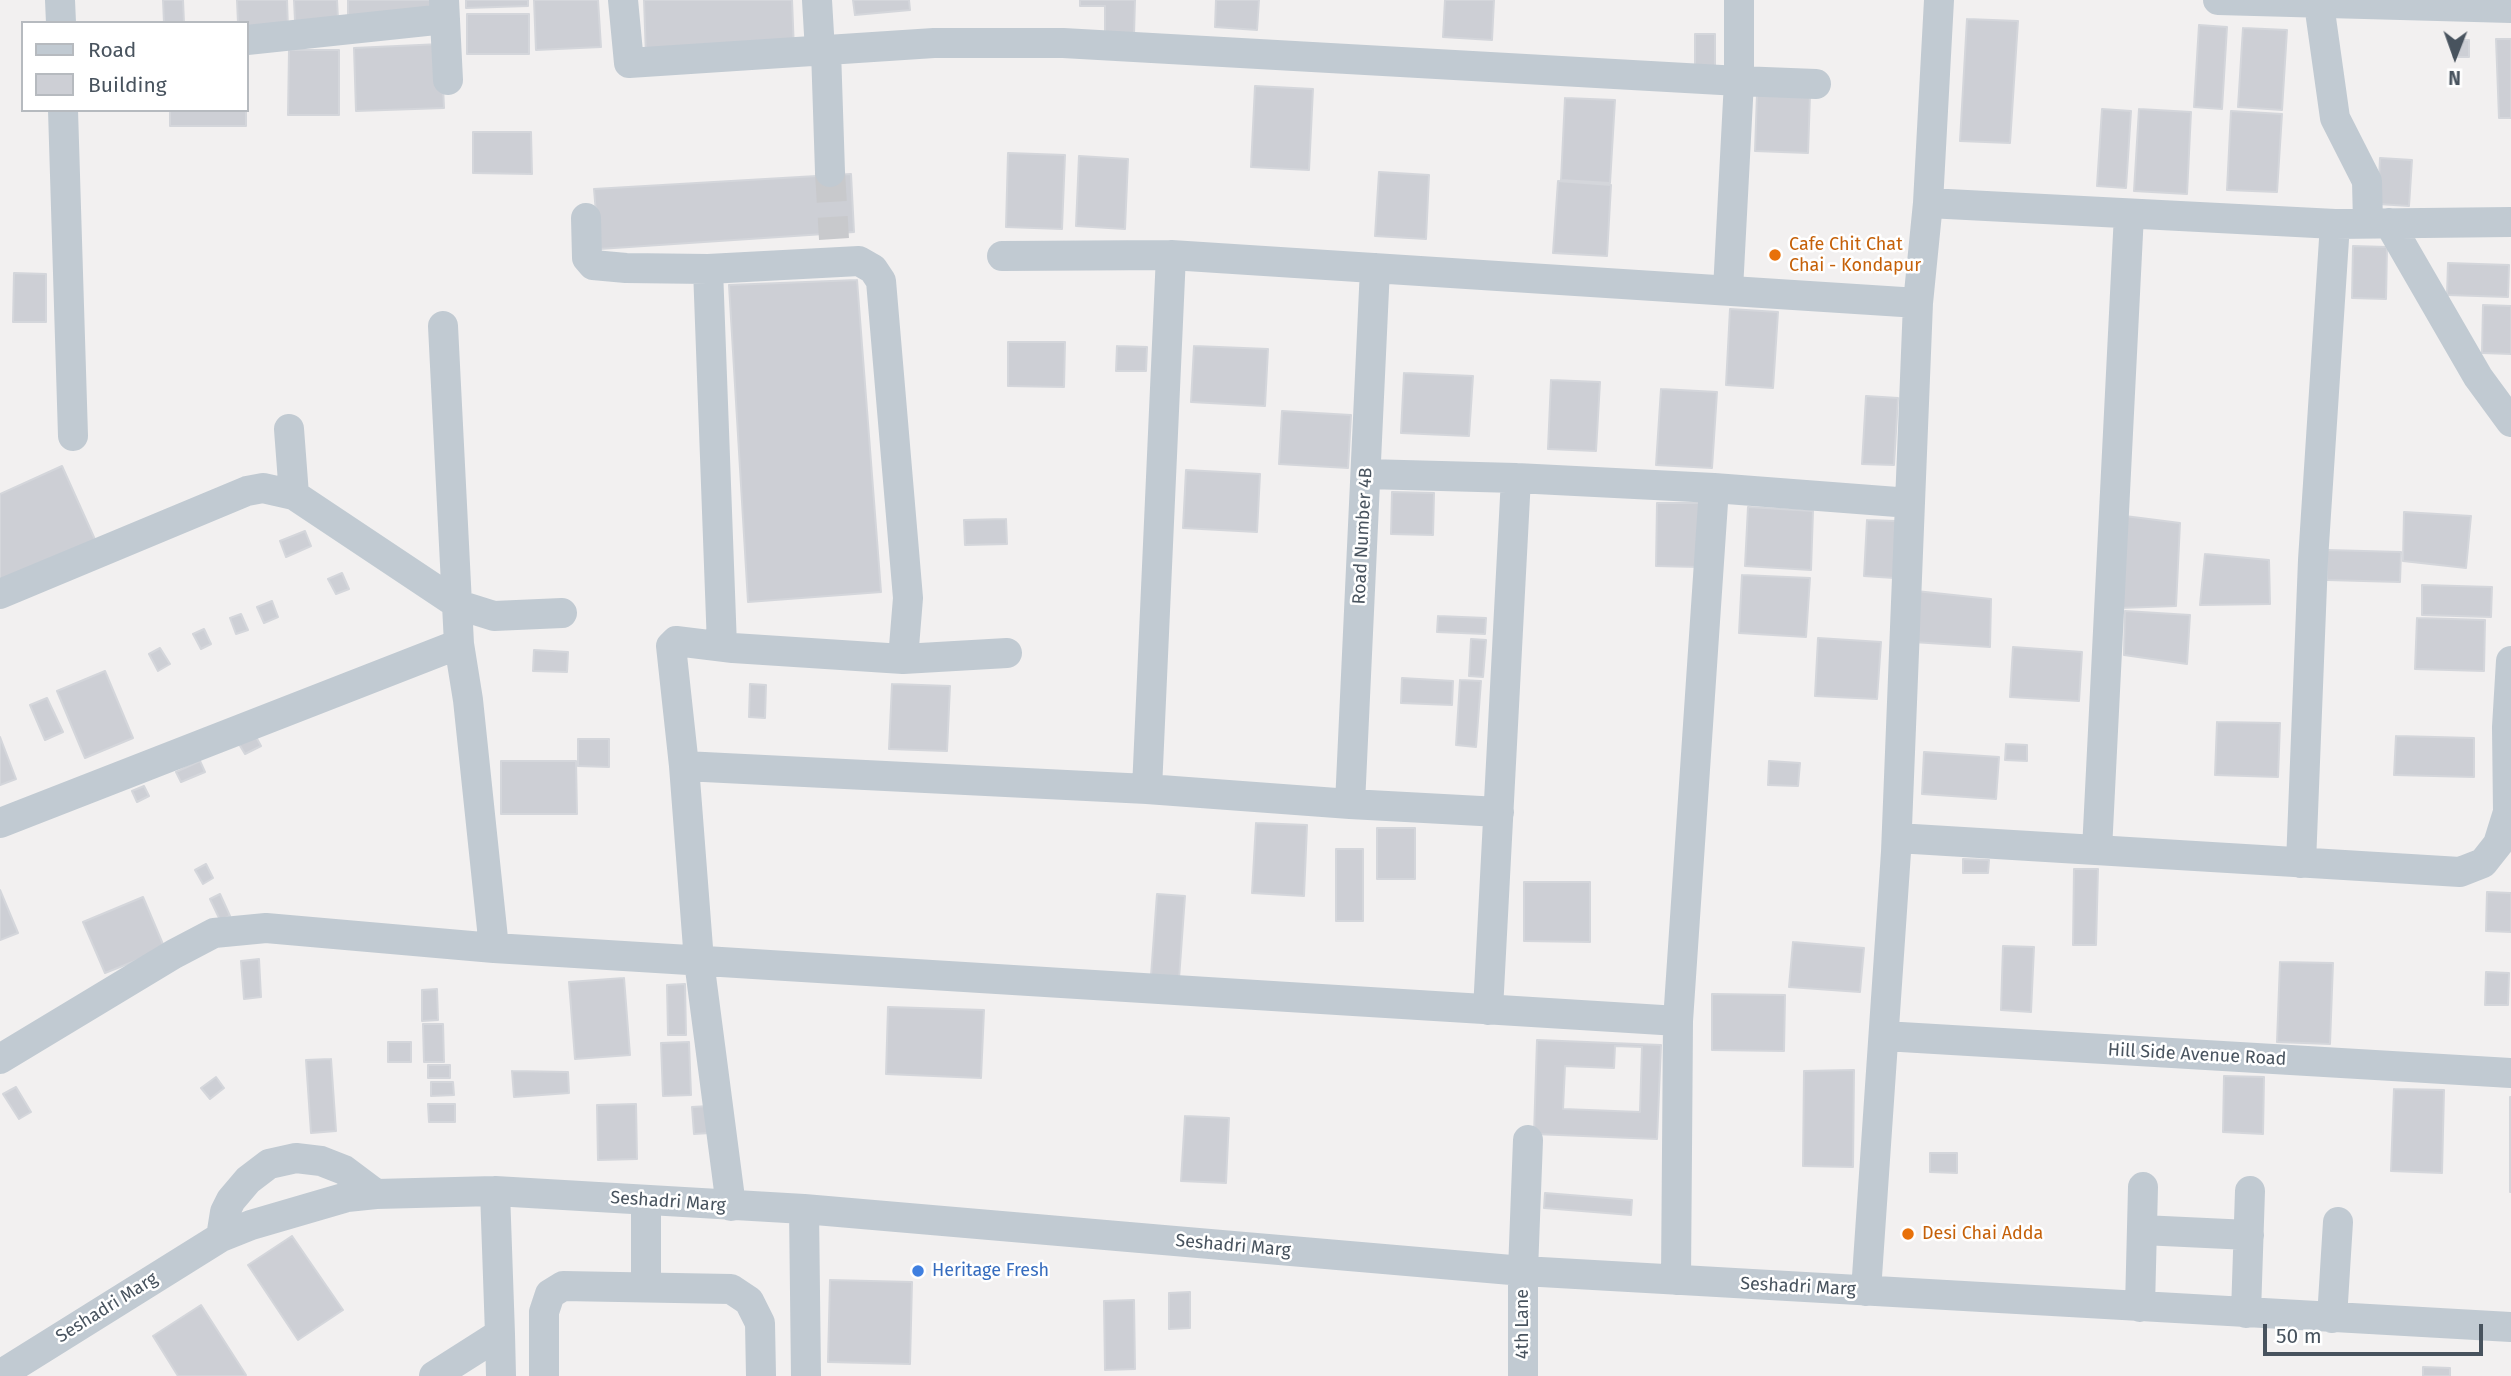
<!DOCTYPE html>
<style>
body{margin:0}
#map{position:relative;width:2511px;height:1376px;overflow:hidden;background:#f2f0f0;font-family:"Fira Sans",sans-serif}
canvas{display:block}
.legend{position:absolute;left:21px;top:21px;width:228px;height:91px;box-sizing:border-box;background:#fff;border:2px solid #b6babf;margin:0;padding:9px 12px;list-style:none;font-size:21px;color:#48535e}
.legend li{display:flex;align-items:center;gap:14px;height:35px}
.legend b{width:35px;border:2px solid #b6babf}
.north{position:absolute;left:2420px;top:21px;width:70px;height:70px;-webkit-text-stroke:5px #fff;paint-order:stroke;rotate:181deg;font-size:19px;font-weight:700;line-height:28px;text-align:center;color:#48535e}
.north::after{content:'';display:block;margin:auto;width:24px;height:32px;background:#48535e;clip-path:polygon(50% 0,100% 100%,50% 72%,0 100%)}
.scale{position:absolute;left:2263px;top:1324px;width:220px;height:32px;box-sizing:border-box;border:4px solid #48535e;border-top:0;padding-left:9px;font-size:21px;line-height:24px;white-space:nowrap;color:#48535e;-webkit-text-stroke:5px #fff;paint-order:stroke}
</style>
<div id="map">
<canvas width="2511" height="1376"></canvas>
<ul class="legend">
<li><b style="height:9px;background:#c1cad2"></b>Road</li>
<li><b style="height:19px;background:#cdcfd5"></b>Building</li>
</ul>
<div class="north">N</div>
<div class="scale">50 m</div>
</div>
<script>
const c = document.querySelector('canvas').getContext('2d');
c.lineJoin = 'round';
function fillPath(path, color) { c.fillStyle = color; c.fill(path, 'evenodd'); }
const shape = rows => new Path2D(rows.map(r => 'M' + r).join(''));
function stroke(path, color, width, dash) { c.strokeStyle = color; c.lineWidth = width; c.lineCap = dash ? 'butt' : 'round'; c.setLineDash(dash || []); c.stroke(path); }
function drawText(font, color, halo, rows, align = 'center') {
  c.font = font + ' "Fira Sans",sans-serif'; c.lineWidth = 5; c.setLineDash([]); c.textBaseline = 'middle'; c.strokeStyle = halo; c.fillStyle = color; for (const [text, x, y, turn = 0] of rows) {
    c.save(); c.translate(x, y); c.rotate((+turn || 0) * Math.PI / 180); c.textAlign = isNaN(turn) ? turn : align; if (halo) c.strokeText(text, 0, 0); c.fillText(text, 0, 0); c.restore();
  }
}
const building = shape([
 [163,0,183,0,184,23,164,23,163,0],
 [237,0,287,0,288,29,247,31,247,23,238,23,237,0],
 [294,0,337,0,338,19,295,21,294,0],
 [348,0,432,0,433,11,348,16,348,0],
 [466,0,528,0,528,6,466,8,466,0],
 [534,0,598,0,601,47,536,50,534,0],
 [644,0,792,0,794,50,646,56,644,0],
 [853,0,909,0,910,10,855,15,853,0],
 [1080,0,1135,0,1134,35,1105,35,1105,6,1080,6,1080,0],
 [1216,0,1259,0,1257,30,1215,27,1216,0],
 [1445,0,1494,0,1492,40,1443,37,1445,0],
 [467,14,529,14,529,54,467,54,467,14],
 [1967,19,2018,21,2010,143,1960,141,1967,19],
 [2199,25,2227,27,2222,109,2194,107,2199,25],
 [2243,28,2287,30,2282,110,2238,107,2243,28],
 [1695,34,1715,34,1715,69,1695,68,1695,34],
 [2496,39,2511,39,2511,118,2499,118,2496,39],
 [2453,40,2469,40,2469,57,2453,57,2453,40],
 [441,44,444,108,356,111,354,48,441,44],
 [289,50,339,50,339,115,288,115,289,50],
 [1255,86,1313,89,1309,170,1251,167,1255,86],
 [1757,94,1810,95,1808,153,1755,151,1757,94],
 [1565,98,1615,100,1610,183,1561,180,1565,98],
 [2102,109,2131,111,2126,188,2097,186,2102,109],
 [2139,109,2191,112,2187,194,2134,191,2139,109],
 [170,110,246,110,246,126,170,126,170,110],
 [2231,111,2282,114,2277,192,2227,190,2231,111],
 [473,132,531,132,532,174,473,173,473,132],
 [1008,153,1065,155,1062,229,1006,227,1008,153],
 [1079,156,1128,159,1125,229,1076,226,1079,156],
 [2380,158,2412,160,2409,206,2378,204,2380,158],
 [1379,172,1429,175,1426,239,1375,236,1379,172],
 [851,174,854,232,599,249,594,189,851,174],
 [1558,181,1611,185,1607,256,1553,253,1558,181],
 [2353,246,2387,247,2386,299,2352,298,2353,246],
 [2448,263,2509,265,2508,297,2447,295,2448,263],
 [14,273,46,274,46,322,13,322,14,273],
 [857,280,881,592,748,602,729,285,857,280],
 [2483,305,2511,306,2511,354,2482,353,2483,305],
 [1730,309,1778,312,1773,388,1726,385,1730,309],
 [1008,342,1065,342,1064,387,1008,386,1008,342],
 [1117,346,1147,347,1146,371,1116,371,1117,346],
 [1194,346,1268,349,1265,406,1191,402,1194,346],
 [1404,373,1473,376,1469,436,1401,433,1404,373],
 [1551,380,1600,382,1596,451,1548,449,1551,380],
 [1661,389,1717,392,1712,468,1656,465,1661,389],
 [1866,396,1898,398,1894,465,1862,464,1866,396],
 [1282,411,1351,415,1348,468,1279,464,1282,411],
 [62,466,97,544,0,588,0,494,62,466],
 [1186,470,1260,474,1257,532,1183,528,1186,470],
 [1392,492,1434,493,1433,535,1391,534,1392,492],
 [1657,503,1700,503,1699,567,1656,566,1657,503],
 [1748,507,1813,511,1811,570,1745,566,1748,507],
 [2404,512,2471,516,2466,568,2403,561,2404,512],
 [2125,516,2180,523,2176,606,2119,608,2125,516],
 [1006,519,1007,544,965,545,964,520,1006,519],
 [1867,520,1896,521,1894,578,1864,576,1867,520],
 [305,531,311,546,286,557,280,541,305,531],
 [2327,550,2401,552,2400,582,2327,580,2327,550],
 [2205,554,2269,560,2270,604,2200,605,2205,554],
 [342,573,349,589,336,594,328,579,342,573],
 [1742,575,1810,578,1806,637,1739,633,1742,575],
 [2422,585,2492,587,2491,617,2422,615,2422,585],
 [1916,591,1991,599,1990,647,1913,642,1916,591],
 [272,601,278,617,264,623,257,607,272,601],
 [2125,611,2190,615,2187,664,2124,655,2125,611],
 [241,614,248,630,236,634,230,618,241,614],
 [1438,616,1486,618,1485,634,1437,632,1438,616],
 [2417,618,2485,620,2484,671,2415,669,2417,618],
 [204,629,211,644,201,649,193,634,204,629],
 [1818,638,1881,642,1877,699,1815,696,1818,638],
 [1471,639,1486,640,1483,677,1469,676,1471,639],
 [2013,647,2082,652,2079,701,2010,697,2013,647],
 [160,648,170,664,158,671,149,654,160,648],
 [534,650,568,652,567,672,533,671,534,650],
 [105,671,133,738,85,758,57,691,105,671],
 [1402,678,1453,681,1452,705,1401,703,1402,678],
 [1460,680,1481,681,1476,747,1456,745,1460,680],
 [750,684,766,685,765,718,749,717,750,684],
 [892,684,950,686,947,751,889,749,892,684],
 [47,698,63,732,45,740,30,705,47,698],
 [2217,722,2280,723,2278,777,2215,775,2217,722],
 [255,735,261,746,245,754,239,744,255,735],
 [2396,736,2474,738,2474,777,2394,775,2396,736],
 [0,737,16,779,0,785,0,737],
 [578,739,609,739,609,767,578,766,578,739],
 [2006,744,2027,745,2027,761,2005,760,2006,744],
 [1924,752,1999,757,1996,799,1922,794,1924,752],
 [200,761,205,772,181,782,176,772,200,761],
 [501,761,576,761,577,814,501,814,501,761],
 [1769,761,1800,763,1798,786,1768,785,1769,761],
 [144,786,149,796,137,802,132,791,144,786],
 [1256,823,1307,825,1304,896,1252,893,1256,823],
 [1377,828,1415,828,1415,879,1377,879,1377,828],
 [1336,849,1363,849,1363,921,1336,921,1336,849],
 [1963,859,1989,860,1988,873,1963,873,1963,859],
 [206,864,213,878,203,884,195,870,206,864],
 [2074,869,2098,869,2096,945,2073,945,2074,869],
 [1524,882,1590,882,1590,942,1524,941,1524,882],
 [0,890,18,933,0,940,0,890],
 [2487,892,2511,893,2511,932,2486,931,2487,892],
 [220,894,230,916,220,920,210,899,220,894],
 [1157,894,1185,896,1179,979,1151,976,1157,894],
 [143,897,165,949,105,973,83,922,143,897],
 [1793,942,1864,948,1860,992,1789,987,1793,942],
 [2003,946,2034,947,2031,1012,2001,1010,2003,946],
 [259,959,261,997,244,999,241,961,259,959],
 [2280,962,2333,963,2330,1044,2277,1042,2280,962],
 [2486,972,2509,973,2508,1005,2485,1005,2486,972],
 [624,978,630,1055,575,1059,569,982,624,978],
 [685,984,686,1035,668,1035,667,985,685,984],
 [437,989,438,1020,422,1021,422,990,437,989],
 [1712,994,1785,995,1784,1051,1712,1050,1712,994],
 [888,1007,984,1010,981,1078,886,1074,888,1007],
 [423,1024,443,1024,444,1062,424,1062,423,1024],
 [1537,1040,1661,1045,1657,1139,1534,1134,1537,1040],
 [1615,1046,1642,1047,1640,1112,1563,1109,1565,1066,1614,1068,1615,1046],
 [388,1042,411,1042,411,1062,388,1062,388,1042],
 [689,1042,691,1095,663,1096,661,1043,689,1042],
 [331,1059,336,1131,311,1133,306,1060,331,1059],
 [428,1065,450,1065,450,1078,428,1078,428,1065],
 [1854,1070,1853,1167,1803,1166,1804,1071,1854,1070],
 [512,1071,568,1072,569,1093,514,1097,512,1071],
 [2224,1076,2264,1077,2263,1134,2223,1132,2224,1076],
 [216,1077,224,1088,210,1099,201,1088,216,1077],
 [431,1082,453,1082,454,1095,431,1096,431,1082],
 [16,1087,31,1112,19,1119,3,1094,16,1087],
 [2394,1089,2444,1090,2442,1173,2391,1171,2394,1089],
 [2510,1097,2511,1097,2511,1192,2510,1192,2510,1097],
 [428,1104,455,1104,455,1122,429,1122,428,1104],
 [636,1104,637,1159,598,1160,597,1105,636,1104],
 [709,1106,710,1133,694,1134,692,1107,709,1106],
 [1185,1116,1229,1118,1226,1183,1181,1181,1185,1116],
 [1930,1153,1957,1153,1957,1173,1930,1172,1930,1153],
 [1545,1193,1632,1200,1631,1215,1544,1208,1545,1193],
 [292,1236,343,1310,298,1340,248,1265,292,1236],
 [830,1280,912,1282,910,1364,828,1362,830,1280],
 [1190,1292,1190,1328,1169,1329,1169,1293,1190,1292],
 [1134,1300,1135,1369,1105,1370,1104,1301,1134,1300],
 [201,1305,246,1375,244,1376,178,1376,153,1336,201,1305],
 [2423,1367,2450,1368,2450,1376,2423,1376,2423,1367]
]);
const streetTunnel = shape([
 [830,172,834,239]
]);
const street = shape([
 [60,0,61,23],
 [444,0,448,80],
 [623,0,629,63,934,43,1063,43,1739,81,1816,84],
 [817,0,820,51],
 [2218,0,2511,8],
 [2319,4,2335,118,2367,181,2368,223],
 [247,40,445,19],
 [826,50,830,172],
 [63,110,73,436],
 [1928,203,2335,224,2511,222],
 [586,218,587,258,593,265,626,268,708,269],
 [2389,223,2478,377,2511,422],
 [1002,256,1171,255,1918,303,1896,852,1866,1291],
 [1728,290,1739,81,1739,0],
 [1918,303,1928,203,1939,0],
 [443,326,459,644,468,700,494,948],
 [289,429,294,495],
 [1366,474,1516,478,1714,488,1910,503],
 [0,594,247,491,263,488,294,495,459,605,494,616,562,613],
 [722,646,708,269,859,261,873,269,881,281,908,598,903,659],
 [684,766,671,646,676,641,733,648,903,659,1007,653],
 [1147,789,1171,255],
 [1350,804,1375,268],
 [0,823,459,644],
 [1897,838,2460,872,2483,863,2498,844,2508,812,2507,727,2511,661],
 [2097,850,2129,214],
 [2301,863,2313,560,2335,224],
 [1488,1010,1516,478],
 [1884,1036,2511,1073],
 [0,1059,174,954,214,933,266,928,494,948,1678,1021],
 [495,1191,500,1334],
 [731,1206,699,961,684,766,1147,789,1350,804,1499,812],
 [804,1209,806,1376],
 [2142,1230,2249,1235],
 [221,1237,225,1212,231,1200,248,1180,269,1164,296,1158,321,1161,344,1170,376,1194],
 [1676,1280,1678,1021,1714,488],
 [646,1287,646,1201],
 [2140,1307,2143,1187],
 [2246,1313,2250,1191],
 [2332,1318,2338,1222],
 [0,1375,221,1237,251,1225,347,1197,376,1194,495,1191,804,1209,1523,1271,2511,1327],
 [434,1376,500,1334,501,1376],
 [544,1376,544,1312,550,1294,563,1286,731,1289,749,1301,760,1323,761,1376],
 [1523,1376,1523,1271,1528,1140]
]);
const markers = [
 [1775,255,7,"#e8710a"],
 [1908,1234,7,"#e8710a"],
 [918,1271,7,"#3f7fe0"]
];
const foodNames = [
 ["Cafe Chit Chat",1789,245],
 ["Chai - Kondapur",1789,266],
 ["Desi Chai Adda",1922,1234]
];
const streetNames = [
 ["Road Number 4B",1363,536,-87],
 ["Hill Side Avenue Road",2197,1055,3],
 ["Seshadri Marg",668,1202,4],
 ["Seshadri Marg",1233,1246,5],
 ["Seshadri Marg",1798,1287,3],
 ["Seshadri Marg",107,1308,-32],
 ["4th Lane",1523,1324,-90]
];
const shopNames = [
 ["Heritage Fresh",932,1271]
];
fillPath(building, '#cdcfd5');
stroke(building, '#d4d6db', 2);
stroke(streetTunnel, '#c8c9cc', 30, [30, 15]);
stroke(street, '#c1cad2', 30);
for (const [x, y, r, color] of markers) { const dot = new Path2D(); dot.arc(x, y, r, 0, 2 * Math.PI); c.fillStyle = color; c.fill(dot); stroke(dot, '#fff', 2.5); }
drawText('18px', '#c56008', '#fff', foodNames, 'left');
drawText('18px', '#48535e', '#fff', streetNames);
drawText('18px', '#366cbe', '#fff', shopNames, 'left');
</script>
